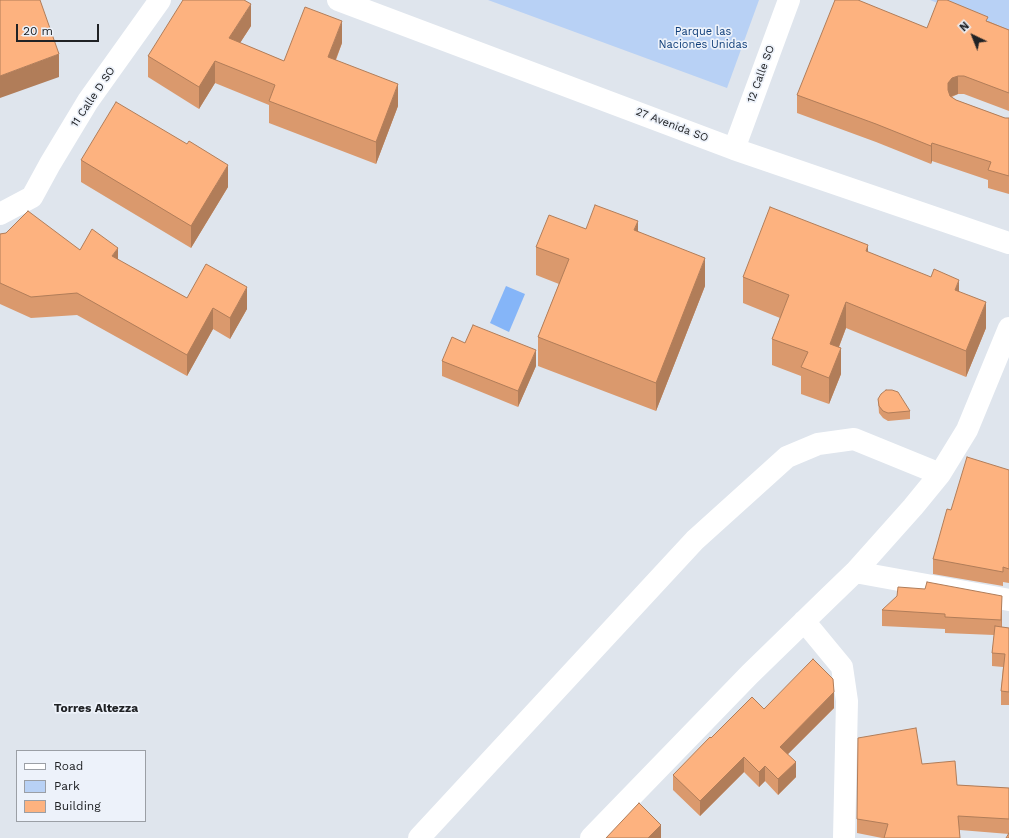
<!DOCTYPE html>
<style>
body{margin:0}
#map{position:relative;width:1009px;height:838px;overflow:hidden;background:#dfe5ed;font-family:"Work Sans",sans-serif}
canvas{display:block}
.legend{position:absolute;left:16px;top:750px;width:130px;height:72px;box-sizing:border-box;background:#edf2fa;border:1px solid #9b9fa5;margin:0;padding:5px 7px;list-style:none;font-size:12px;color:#202225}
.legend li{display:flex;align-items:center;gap:8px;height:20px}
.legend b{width:20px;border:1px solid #9b9fa5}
.north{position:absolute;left:953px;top:16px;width:40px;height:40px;-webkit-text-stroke:3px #edf2fa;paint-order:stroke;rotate:317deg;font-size:11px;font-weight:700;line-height:16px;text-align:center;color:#202225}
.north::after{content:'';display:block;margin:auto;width:14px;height:18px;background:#202225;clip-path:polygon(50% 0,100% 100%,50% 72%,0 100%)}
.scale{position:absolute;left:16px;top:24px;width:83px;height:18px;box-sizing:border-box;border:2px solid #202225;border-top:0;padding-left:5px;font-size:12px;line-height:14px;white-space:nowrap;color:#202225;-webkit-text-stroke:3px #edf2fa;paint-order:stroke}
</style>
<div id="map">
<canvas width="1009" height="838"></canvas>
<ul class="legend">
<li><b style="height:5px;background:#fff"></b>Road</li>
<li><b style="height:11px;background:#b8d1f5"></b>Park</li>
<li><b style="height:11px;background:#fdb27f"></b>Building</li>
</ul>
<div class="north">N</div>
<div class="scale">20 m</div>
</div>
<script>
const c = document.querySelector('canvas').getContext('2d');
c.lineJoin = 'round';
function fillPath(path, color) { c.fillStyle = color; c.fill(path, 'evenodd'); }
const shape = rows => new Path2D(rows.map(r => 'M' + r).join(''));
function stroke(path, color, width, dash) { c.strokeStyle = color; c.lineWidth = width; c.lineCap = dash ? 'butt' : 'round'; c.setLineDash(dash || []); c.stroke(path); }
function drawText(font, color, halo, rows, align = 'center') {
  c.font = font + ' "Work Sans",sans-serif'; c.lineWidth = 3.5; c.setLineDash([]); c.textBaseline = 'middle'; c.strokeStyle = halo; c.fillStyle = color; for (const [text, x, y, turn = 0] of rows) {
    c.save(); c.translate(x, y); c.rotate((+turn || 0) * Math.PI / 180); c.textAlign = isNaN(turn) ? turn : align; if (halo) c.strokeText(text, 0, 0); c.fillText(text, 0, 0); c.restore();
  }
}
const green = shape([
 [488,0,759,0,727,88],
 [930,0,1009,0,1009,31]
]);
const water = shape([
 [506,286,525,294,509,332,490,323]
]);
const minor = shape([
 [338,0,734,149,1009,243],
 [734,149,789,0],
 [0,214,32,197,50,164,88,101,160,0],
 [855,572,1009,600],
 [804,621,842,667,847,701,844,838],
 [419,838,695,540,787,457,818,444,854,439,940,474],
 [591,838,750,674,826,600,855,572,913,507,940,474,967,430,1009,328]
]);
const wall = shape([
 [988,21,1009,30,1009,111,964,94,958,94,952,97,956,100,1005,118,1009,118,1009,194,988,188,988,180,932,161,931,164,876,142,797,113,797,95,927,28],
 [251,26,240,43,284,61,342,43,336,60,398,106,376,164,269,123,269,105,215,83,199,109,148,77,148,56],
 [81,160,228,187,191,248,81,182],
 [586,229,638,231,705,286,656,411,538,366,538,337,559,284,536,275,536,247],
 [6,233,80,250,118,260,187,298,247,309,230,339,213,329,187,376,77,315,31,318,0,304,0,234],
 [868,252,959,291,986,328,966,377,846,328,839,347,841,374,829,404,801,394,801,376,772,365,772,339,780,318,743,303,743,277],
 [465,343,536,366,518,407,442,376,442,361],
 [878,399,910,411,910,419,888,421,883,418,879,413],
 [1009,470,1009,583,1003,582,1003,586,933,574,933,559,951,510],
 [882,610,1002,611,1002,627,1009,628,1009,705,1001,705,1001,691,1003,667,992,666,992,653,994,635,945,633,945,629,882,626],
 [834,708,788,754,796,777,778,795,765,781,759,787,744,772,700,816,673,790,673,775,711,738,764,709],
 [922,764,957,785,1009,788,1009,838,1009,834,960,830,960,838,882,838,857,833,857,819]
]);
const shadedWall = shape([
 [251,4,251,26,229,60,229,38],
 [342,21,342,43,328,79,328,57],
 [59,54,59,77,0,98,0,76],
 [215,61,215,83,199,109,199,87],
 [958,76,958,94,952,96,948,101,948,83,952,78],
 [398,84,398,106,376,164,376,142],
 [932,143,932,161,931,164,931,146],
 [228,165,228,187,191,248,191,226],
 [638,221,638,249,634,230],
 [868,245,868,271,866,251],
 [118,248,118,269,112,256],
 [705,258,705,286,656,411,656,383],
 [959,280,959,306,955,290],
 [247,287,247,309,230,339,230,318],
 [846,302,846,328,830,370,830,344],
 [986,302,986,328,966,377,966,351],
 [213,308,213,329,187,376,187,355],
 [841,348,841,374,829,404,829,378],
 [536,350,536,366,518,407,518,391],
 [1002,596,1002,611,1001,635,1001,620],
 [834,692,834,708,780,762,780,747],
 [744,757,744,772,700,816,700,801],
 [796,762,796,777,778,795,778,779],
 [765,766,765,781,759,787,759,772],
 [661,825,661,838,648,838]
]);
const building = shape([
 [0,0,40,0,59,54,0,76,0,0],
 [183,0,244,0,251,4,229,38,284,61,305,7,342,21,328,57,398,84,376,142,269,101,275,85,215,61,199,87,148,56,183,0],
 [835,0,858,0,927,28,938,0,947,0,988,17,986,21,1009,30,1009,93,964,76,958,76,952,78,948,83,948,90,950,96,956,100,1005,118,1009,118,1009,176,988,170,991,162,932,143,931,146,876,124,797,95,835,0],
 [116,102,187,144,189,141,228,165,191,226,81,160,116,102],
 [595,205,638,221,634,230,705,258,656,383,538,337,569,259,536,247,549,215,586,229,595,205],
 [770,207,868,245,866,251,931,277,934,269,959,280,955,290,986,302,966,351,846,302,830,344,841,348,829,378,801,367,808,352,772,339,789,295,743,277,770,207],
 [28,211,80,250,92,229,118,248,112,256,187,298,206,264,247,287,230,318,213,308,187,355,77,293,31,297,0,283,0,234,6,233,28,211],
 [473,325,536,350,518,391,442,361,452,337,465,343,473,325],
 [886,390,892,390,898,392,910,411,888,413,883,411,879,406,878,399,881,394,886,390],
 [967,457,1009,470,1009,569,1003,567,1003,572,933,559,947,509,951,510,967,457],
 [927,582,1002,596,1001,620,945,617,945,614,882,610,897,596,898,587,925,589,927,582],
 [995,626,1009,628,1009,692,1001,691,1005,654,992,653,995,626],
 [813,659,833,679,834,692,780,747,796,762,778,779,765,766,759,772,744,757,700,801,673,775,710,737,711,738,752,697,764,709,813,659],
 [916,728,922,764,955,761,957,785,1009,788,1009,819,958,816,960,838,884,838,888,824,857,819,858,738,916,728],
 [639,803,661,825,648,838,606,838,639,803],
 [1009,833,1009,838,1006,838,1009,833]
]);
const parkNames = [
 ["Parque las",703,32],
 ["Naciones Unidas",703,45]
];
const streetNames = [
 ["12 Calle SO",761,74,-70],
 ["11 Calle D SO",93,97,-56],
 ["27 Avenida SO",672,125,21]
];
const neighbourhoodNames = [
 ["Torres Altezza",96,708]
];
fillPath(green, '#b8d1f5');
fillPath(water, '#85b5f8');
stroke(minor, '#fff', 22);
fillPath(wall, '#da996d');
fillPath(shadedWall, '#b17d59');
fillPath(building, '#fdb27f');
stroke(building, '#b17d59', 1);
drawText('11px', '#0f3e79', '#edf2fa', parkNames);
drawText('11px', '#202225', '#edf2fa', streetNames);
drawText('bold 12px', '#202225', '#edf2fa', neighbourhoodNames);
</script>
